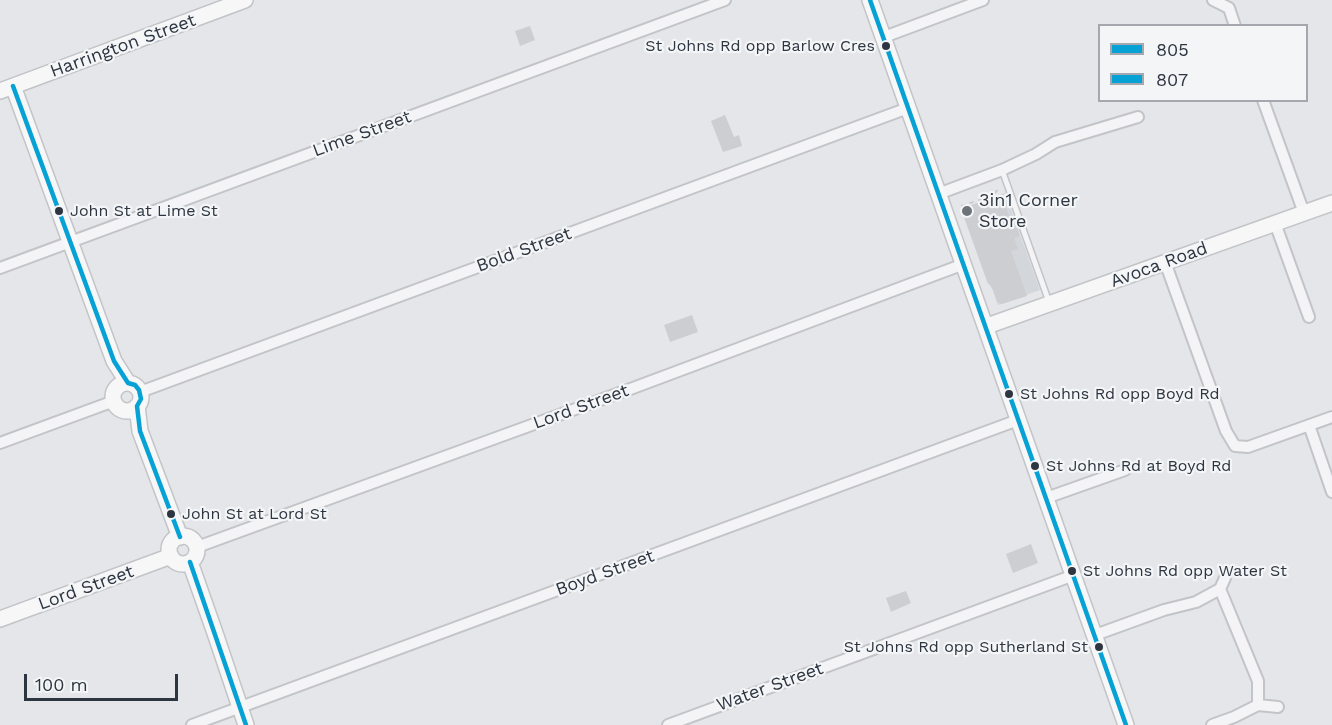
<!DOCTYPE html>
<style>
body{margin:0}
#map{position:relative;width:1332px;height:725px;overflow:hidden;background:#e4e6e9;font-family:"Work Sans",sans-serif}
canvas{display:block}
.legend{position:absolute;left:1098px;top:24px;width:210px;height:78px;box-sizing:border-box;background:#f3f5f7;border:2px solid #a4a8ae;margin:0;padding:8px 10px;list-style:none;font-size:18px;color:#2d3540}
.legend li{display:flex;align-items:center;gap:12px;height:30px}
.legend b{width:30px;border:2px solid #a4a8ae}
.scale{position:absolute;left:24px;top:674px;width:154px;height:27px;box-sizing:border-box;border:3px solid #2d3540;border-top:0;padding-left:8px;font-size:18px;line-height:21px;white-space:nowrap;color:#2d3540;-webkit-text-stroke:4px #f3f5f7;paint-order:stroke}
</style>
<div id="map">
<canvas width="1332" height="725"></canvas>
<ul class="legend">
<li><b style="height:8px;background:#07a2d5"></b>805</li>
<li><b style="height:8px;background:#07a2d5"></b>807</li>
</ul>
<div class="scale">100 m</div>
</div>
<script>
const c = document.querySelector('canvas').getContext('2d');
c.lineJoin = 'round';
function fillPath(path, color) { c.fillStyle = color; c.fill(path, 'evenodd'); }
const shape = rows => new Path2D(rows.map(r => 'M' + r).join(''));
function stroke(path, color, width, dash) { c.strokeStyle = color; c.lineWidth = width; c.lineCap = dash ? 'butt' : 'round'; c.setLineDash(dash || []); c.stroke(path); }
function drawText(font, color, halo, rows, align = 'center') {
  c.font = font + ' "Work Sans",sans-serif'; c.lineWidth = 4.5; c.setLineDash([]); c.textBaseline = 'middle'; c.strokeStyle = halo; c.fillStyle = color; for (const [text, x, y, turn = 0] of rows) {
    c.save(); c.translate(x, y); c.rotate((+turn || 0) * Math.PI / 180); c.textAlign = isNaN(turn) ? turn : align; if (halo) c.strokeText(text, 0, 0); c.fillText(text, 0, 0); c.restore();
  }
}
const built = shape([
 [1005,193,1040,290,998,305,964,208]
]);
const building = shape([
 [530,26,535,40,520,46,515,31],
 [725,115,734,137,739,135,742,146,723,152,711,121],
 [990,198,993,207,1004,203,1011,221,1014,220,1020,236,1014,238,1018,249,1011,251,1027,296,1002,304,997,302,993,290,989,284,988,284,961,209],
 [692,315,698,332,670,342,664,325],
 [1031,544,1038,563,1013,573,1006,554],
 [906,591,911,603,891,612,886,598]
]);
const path = shape([
 [961,206,986,198,995,193,1000,187]
]);
const lane = shape([
 [1002,170,1049,302]
]);
const street = shape([
 [1213,0,1229,8,1235,26],
 [884,37,983,0],
 [1263,100,1304,213],
 [938,194,1002,170,1036,154,1055,142,1138,117],
 [1275,223,1309,317],
 [1165,262,1226,431,1235,446,1248,447,1332,417],
 [0,268,725,0],
 [140,392,908,108],
 [1309,425,1332,492],
 [0,443,114,401],
 [1046,498,1125,470],
 [197,547,633,388,964,264],
 [1220,589,1258,681,1258,705],
 [1095,635,1164,610,1196,602,1220,589,1225,578],
 [192,725,1018,420],
 [668,725,1074,575],
 [1212,725,1234,717,1258,705,1278,707]
]);
const secondary = shape([
 [870,0,1126,725],
 [13,86,114,361,128,383],
 [0,91,245,0],
 [987,326,1332,203],
 '113 397a14 14 0 1 1 28 0a14 14 0 1 1-28 0Z',
 [137,406,140,431,180,537],
 '169 550a14 14 0 1 1 28 0a14 14 0 1 1-28 0Z',
 [190,562,215,633,246,725],
 [0,619,171,556]
]);
const bus1 = shape([
 [870,0,1126,725]
]);
const bus2 = shape([
 [13,86,114,361,128,383,135,385,139,390,141,399,137,406,140,431,180,537],
 [190,562,246,725]
]);
const markers = [
 [886,46,5,"#2d3540"],
 [59,211,5,"#2d3540"],
 [967,211,6,"#6d737b"],
 [1009,394,5,"#2d3540"],
 [1035,466,5,"#2d3540"],
 [171,514,5,"#2d3540"],
 [1072,571,5,"#2d3540"],
 [1099,647,5,"#2d3540"]
];
const busNames = [
 ["St Johns Rd opp Barlow Cres",875,46,"right"],
 ["John St at Lime St",70,211],
 ["St Johns Rd opp Boyd Rd",1020,394],
 ["St Johns Rd at Boyd Rd",1046,466],
 ["John St at Lord St",182,514],
 ["St Johns Rd opp Water St",1083,571],
 ["St Johns Rd opp Sutherland St",1088,647,"right"]
];
const streetNames = [
 ["Harrington Street",123,46,-20],
 ["Lime Street",362,134,-20],
 ["Bold Street",524,250,-20],
 ["Avoca Road",1159,265,-20],
 ["Lord Street",581,407,-20],
 ["Boyd Street",605,573,-20],
 ["Lord Street",86,588,-20],
 ["Water Street",770,687,-20]
];
const poiNames = [
 ["3in1 Corner",979,201],
 ["Store",979,222]
];
fillPath(built, '#d3d6db');
fillPath(building, '#cdced1');
stroke(lane, '#c3c4c7', 8);
stroke(street, '#c3c4c7', 14);
stroke(secondary, '#c3c4c7', 18);
stroke(path, '#c5c7c9', 1.5, [4.5, 4.5]);
stroke(lane, '#f4f4f6', 5);
stroke(street, '#f4f4f6', 10);
stroke(secondary, '#f7f7f8', 15);
stroke(bus1, '#07a2d5', 4.5);
stroke(bus2, '#07a2d5', 4.5);
for (const [x, y, r, color] of markers) { const dot = new Path2D(); dot.arc(x, y, r, 0, 2 * Math.PI); c.fillStyle = color; c.fill(dot); stroke(dot, '#f3f5f7', 2); }
drawText('16px', '#2d3540', '#f3f5f7', busNames, 'left');
drawText('18px', '#2d3540', '#f3f5f7', streetNames);
drawText('18px', '#2d3540', '#f3f5f7', poiNames, 'left');
</script>
